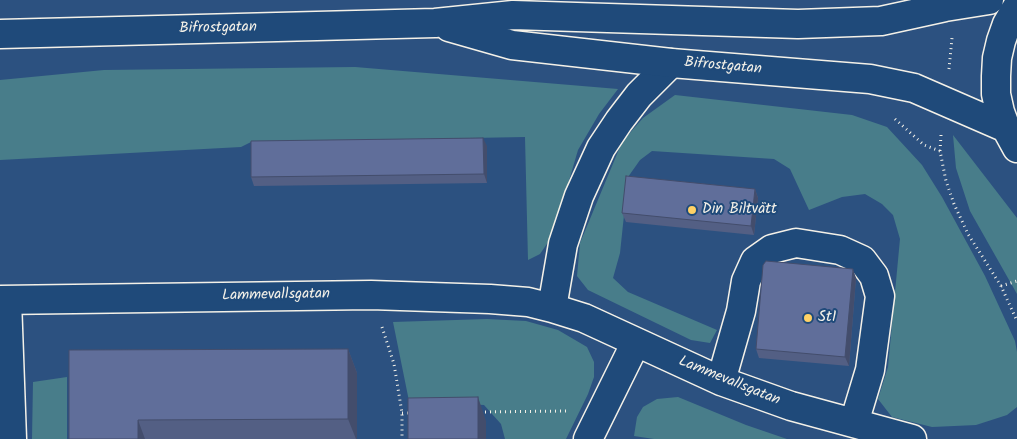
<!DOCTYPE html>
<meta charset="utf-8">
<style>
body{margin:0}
canvas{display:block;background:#2c5180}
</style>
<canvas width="1017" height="439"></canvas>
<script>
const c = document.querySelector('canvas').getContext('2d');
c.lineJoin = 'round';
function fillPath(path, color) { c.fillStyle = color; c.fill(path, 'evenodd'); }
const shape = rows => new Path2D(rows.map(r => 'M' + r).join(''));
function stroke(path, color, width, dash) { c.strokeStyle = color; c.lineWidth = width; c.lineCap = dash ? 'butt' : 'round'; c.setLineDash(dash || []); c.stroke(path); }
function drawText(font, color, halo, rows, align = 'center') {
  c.font = font + ' Kalam,sans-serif'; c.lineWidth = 4; c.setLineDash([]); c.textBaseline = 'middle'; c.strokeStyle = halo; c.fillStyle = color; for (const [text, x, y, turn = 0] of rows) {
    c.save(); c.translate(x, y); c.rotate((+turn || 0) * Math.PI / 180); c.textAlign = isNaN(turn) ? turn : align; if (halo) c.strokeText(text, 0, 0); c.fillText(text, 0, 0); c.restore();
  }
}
const green = shape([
 [355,67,618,89,599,114,578,150,553,235,540,254,528,260,525,137,251,142,241,147,0,160,0,80,104,70],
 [675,95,852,115,887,127,922,165,942,197,985,276,1015,341,1017,352,1017,407,1007,415,976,425,932,427,892,417,878,399,888,367,900,239,893,215,882,204,865,194,842,197,809,210,790,169,774,159,652,151,640,160,628,177,620,253,613,278,628,292,717,330,710,343,691,340,588,290,577,276,580,243,622,142,643,118],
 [953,135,1017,218,1017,294,970,211,956,168],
 [487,319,526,321,558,330,587,347,594,362,594,377,588,394,566,439,505,439,501,424,484,405,409,401,393,322],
 [67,377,67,439,32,439,33,382],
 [678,397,746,425,787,439,654,439,634,436,637,417,643,407,657,399]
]);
const path = shape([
 [949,69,952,38],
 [895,119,924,145,940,151],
 [941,135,940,151,946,181,954,204,968,234,1001,286,1017,321],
 [1001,286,1017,281],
 [382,327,394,364,402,413,402,439],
 [480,412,566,411],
 [402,413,411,413]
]);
const minor = shape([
 [0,300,371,295,490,299,528,302,552,308,584,318,721,381,791,406,912,439],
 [7,300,12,439],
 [552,308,563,244,579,196,601,148,619,121,639,95,671,63],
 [721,381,741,311,746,281,755,261,772,249,796,243,840,250,862,260,874,276,880,296,870,370,854,423],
 [588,439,636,342]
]);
const major = shape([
 [1017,7,1007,24,1001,41,997,58,996,76,996,94,1000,112,1006,128,1017,148],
 [449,27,512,45,671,63,870,79,914,88,1006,128],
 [0,34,435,23,513,15,798,24,881,21,945,7,989,0]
]);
const wall = shape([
 [487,146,487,183,254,186,251,177],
 [755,189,758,198,754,235,626,222,622,213],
 [856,278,849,366,759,358,756,349],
 [348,349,357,373,357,439,69,439]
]);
const shadedWall = shape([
 [483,138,487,146,487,183,484,174],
 [755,189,758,198,754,235,751,226],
 [853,269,856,278,849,366,845,357],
 [348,349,357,373,357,439,356,439,348,419],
 [478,397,486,421,486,439,478,439],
 [138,420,145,439,138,439]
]);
const building = shape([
 [483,138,484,174,251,177,251,141,483,138],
 [626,176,755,189,751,226,622,213,626,176],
 [766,261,853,269,845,357,756,349,763,265,766,261],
 [348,349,348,419,138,420,138,439,69,439,69,350,348,349],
 [478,397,478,439,408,439,408,398,478,397]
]);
const markers = [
 [692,210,5,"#ffd166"],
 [808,318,5,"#ffd166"]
];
const streetNames = [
 ["Bifrostgatan",218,29,-1],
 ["Bifrostgatan",723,67,5],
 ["Lammevallsgatan",276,296,-1],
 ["Lammevallsgatan",729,382,22]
];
const poiNames = [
 ["Din Biltvätt",702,210],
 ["St1",818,318]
];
fillPath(green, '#487d8a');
stroke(minor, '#f4f1e8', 31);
stroke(major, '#f4f1e8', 31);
stroke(path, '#f4f1e8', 3, [1, 4]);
stroke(minor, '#1f4a7a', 28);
stroke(major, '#1f4a7a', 28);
fillPath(wall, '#535f84');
fillPath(shadedWall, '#434d6c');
fillPath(building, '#606e9a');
stroke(building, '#434d6c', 1);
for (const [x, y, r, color] of markers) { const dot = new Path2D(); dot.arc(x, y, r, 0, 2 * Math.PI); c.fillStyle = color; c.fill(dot); stroke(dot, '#1f4a7a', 2); }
drawText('15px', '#f4f1e8', '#1f4a7a', streetNames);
drawText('15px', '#f4f1e8', '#1f4a7a', poiNames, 'left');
</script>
